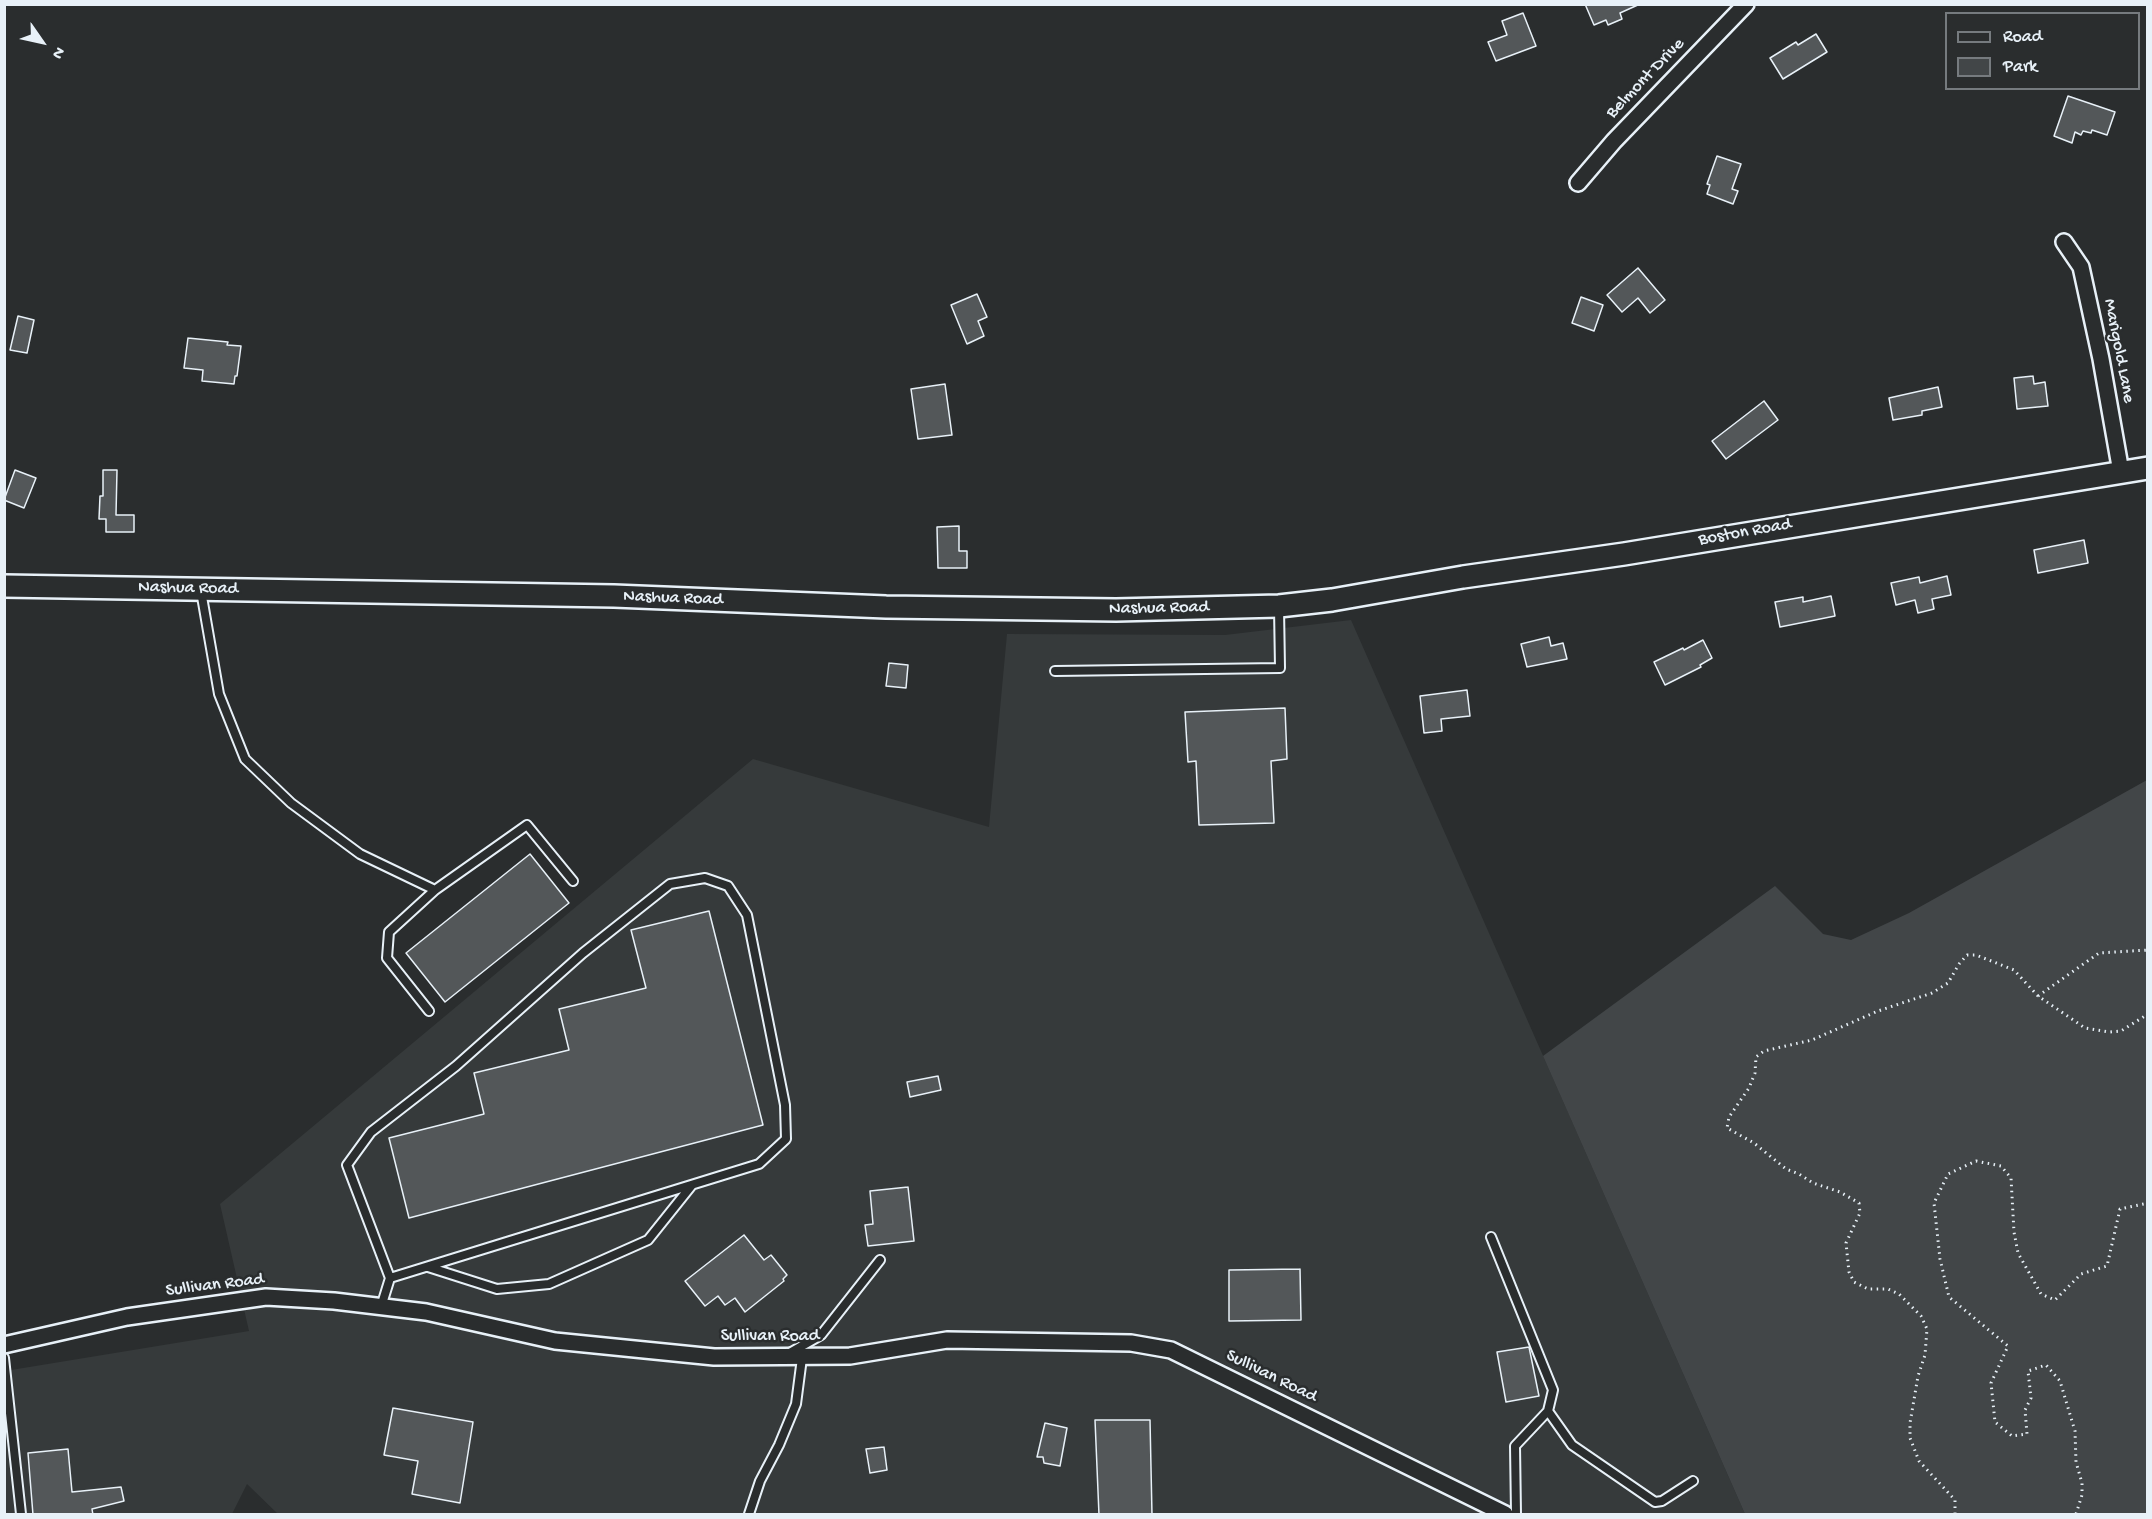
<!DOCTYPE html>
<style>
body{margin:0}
#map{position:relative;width:2152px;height:1519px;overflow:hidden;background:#2a2d2e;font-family:"Gochi Hand",sans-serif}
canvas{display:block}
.frame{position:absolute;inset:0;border:6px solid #e8f1f8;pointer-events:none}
.legend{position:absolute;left:1945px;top:12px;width:195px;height:78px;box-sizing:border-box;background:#2a2d2e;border:2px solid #767b7f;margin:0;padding:8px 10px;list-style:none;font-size:18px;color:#e8f1f8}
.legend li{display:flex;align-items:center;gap:12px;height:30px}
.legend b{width:30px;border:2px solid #767b7f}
.north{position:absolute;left:12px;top:12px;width:60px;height:60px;-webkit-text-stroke:4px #2a2d2e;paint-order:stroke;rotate:124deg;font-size:16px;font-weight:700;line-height:24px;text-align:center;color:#e8f1f8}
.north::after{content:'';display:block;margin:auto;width:21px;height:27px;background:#e8f1f8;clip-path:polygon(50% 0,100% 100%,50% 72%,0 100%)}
</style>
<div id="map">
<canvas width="2152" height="1519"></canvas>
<div class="frame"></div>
<ul class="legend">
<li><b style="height:8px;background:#2a2d2e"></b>Road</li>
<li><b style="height:16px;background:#424648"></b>Park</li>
</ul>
<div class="north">N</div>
</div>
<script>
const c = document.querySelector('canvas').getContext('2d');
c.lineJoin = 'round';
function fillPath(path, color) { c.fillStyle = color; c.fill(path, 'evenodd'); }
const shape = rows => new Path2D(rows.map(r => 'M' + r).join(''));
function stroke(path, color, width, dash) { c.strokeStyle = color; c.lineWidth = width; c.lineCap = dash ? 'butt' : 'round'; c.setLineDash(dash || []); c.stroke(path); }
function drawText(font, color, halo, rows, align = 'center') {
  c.font = font + ' "Gochi Hand",sans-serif'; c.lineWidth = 5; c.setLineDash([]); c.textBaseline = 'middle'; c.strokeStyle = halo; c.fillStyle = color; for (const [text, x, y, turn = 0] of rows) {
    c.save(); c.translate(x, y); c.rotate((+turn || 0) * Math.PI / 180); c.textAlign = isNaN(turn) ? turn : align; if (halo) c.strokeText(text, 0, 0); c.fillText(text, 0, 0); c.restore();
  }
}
const built = shape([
 [1351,620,1745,1514,278,1514,247,1484,232,1514,5,1514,5,1371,249,1331,220,1204,753,759,989,827,1007,634,1225,635]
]);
const green = shape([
 [2147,780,2147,1514,1745,1514,1543,1056,1775,886,1823,934,1851,940,1909,913]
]);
const building = shape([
 [1585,4,1640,4,1620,13,1622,19,1608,25,1606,20,1594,25,1585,4],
 [1523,13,1536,46,1496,61,1488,42,1507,35,1502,21,1523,13],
 [1816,34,1827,52,1783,79,1770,58,1796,42,1798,45,1816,34],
 [2068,96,2115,112,2107,135,2092,130,2091,133,2083,131,2081,135,2075,132,2072,143,2054,136,2068,96],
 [1717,156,1741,164,1732,189,1738,191,1733,204,1707,194,1710,185,1707,184,1717,156],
 [1638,268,1665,300,1650,313,1638,298,1622,312,1607,295,1638,268],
 [977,294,987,317,978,321,984,336,967,344,951,305,977,294],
 [1581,297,1603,305,1594,331,1572,323,1581,297],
 [18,316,34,320,27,353,10,350,18,316],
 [188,338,228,342,227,345,241,346,237,376,235,376,234,384,202,381,203,370,184,368,188,338],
 [2033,376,2034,384,2045,382,2048,406,2017,409,2014,378,2033,376],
 [945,384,952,435,918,439,911,389,945,384],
 [1938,387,1942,407,1922,411,1922,415,1893,420,1889,398,1938,387],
 [1764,401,1778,420,1726,459,1712,441,1764,401],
 [15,470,36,478,24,508,4,500,15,470],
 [103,470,117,470,116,515,134,515,134,532,106,532,106,519,99,519,100,496,103,496,103,470],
 [959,526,959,551,967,551,967,568,938,568,937,527,959,526],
 [2084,540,2088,563,2038,573,2034,550,2084,540],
 [1947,576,1951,595,1932,599,1934,609,1918,613,1915,600,1896,605,1891,583,1919,577,1920,583,1947,576],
 [1831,596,1835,616,1780,627,1775,602,1803,597,1803,602,1831,596],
 [1549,637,1551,646,1563,643,1567,659,1527,667,1521,644,1549,637],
 [1703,640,1712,658,1700,665,1701,667,1665,685,1654,662,1683,648,1684,650,1703,640],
 [889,663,908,665,906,688,886,686,889,663],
 [1467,690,1470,716,1441,719,1442,731,1424,733,1420,696,1467,690],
 [1285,708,1287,759,1271,761,1274,823,1199,825,1196,761,1188,762,1185,712,1285,708],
 [530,854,569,903,445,1002,406,953,530,854],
 [709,911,763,1125,409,1218,389,1138,484,1114,474,1073,569,1050,559,1009,646,988,631,930,709,911],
 [938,1076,941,1090,910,1097,907,1082,938,1076],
 [908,1187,914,1241,868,1246,865,1225,873,1224,870,1191,908,1187],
 [744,1235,764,1260,771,1255,787,1275,783,1279,784,1281,745,1312,735,1298,725,1305,718,1296,705,1306,685,1281,744,1235],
 [1300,1269,1301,1320,1229,1321,1229,1270,1300,1269],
 [1529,1347,1539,1396,1506,1402,1497,1352,1529,1347],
 [393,1408,473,1422,460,1503,412,1494,418,1461,384,1455,393,1408],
 [1095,1420,1150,1420,1152,1515,1099,1515,1095,1420],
 [1045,1423,1067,1428,1060,1466,1044,1463,1043,1457,1037,1457,1045,1423],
 [884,1447,887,1470,870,1473,866,1449,884,1447],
 [68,1449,72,1492,121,1487,124,1501,92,1509,93,1515,33,1515,28,1453,68,1449]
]);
const path = shape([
 [2038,996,2099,953,2148,950],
 [1955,1514,1955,1500,1919,1461,1910,1438,1910,1423,1918,1376,1925,1355,1927,1329,1921,1316,1899,1294,1888,1289,1868,1289,1854,1282,1849,1272,1846,1243,1860,1213,1859,1203,1840,1192,1813,1183,1799,1174,1786,1169,1754,1143,1727,1128,1729,1117,1749,1088,1755,1073,1756,1057,1764,1051,1812,1040,1878,1011,1932,993,1948,983,1959,964,1967,955,1976,955,2014,970,2038,996,2085,1028,2109,1032,2121,1031,2148,1014],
 [2076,1514,2082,1495,2082,1483,2076,1462,2075,1431,2060,1381,2046,1365,2028,1371,2031,1398,2025,1410,2027,1434,2012,1436,1995,1422,1991,1383,2008,1346,1949,1297,1940,1259,1934,1203,1948,1174,1976,1161,2001,1166,2011,1178,2014,1232,2018,1253,2041,1294,2055,1300,2081,1274,2107,1266,2120,1209,2148,1203]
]);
const lane = shape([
 [201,591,219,694,245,759,291,803,360,854,435,890,527,825,573,881],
 [1055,671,1280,668,1279,608],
 [429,1011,387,958,389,932,435,890],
 [1491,1237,1553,1390,1548,1411,1515,1446,1516,1514],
 [428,1267,497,1289,549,1284,648,1240,692,1185],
 [381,1307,390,1278,759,1164,786,1139,785,1105,747,915,728,886,705,878,670,884,583,953,456,1066,371,1132,347,1165,390,1278],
 [788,1354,821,1335,880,1260],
 [4,1358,21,1514],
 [1548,1411,1572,1445,1655,1502,1662,1501,1693,1481],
 [749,1514,760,1481,779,1445,796,1404,802,1358]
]);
const street = shape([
 [1578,183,1614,141,1746,4],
 [2064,242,2081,267,2101,359,2121,472],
 [4,1345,127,1317,266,1297,334,1301,426,1312,555,1341,714,1357,850,1356,947,1340,1131,1343,1171,1350,1505,1514]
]);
const secondary = shape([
 [4,586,614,596,886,607,1116,610,1279,606,1332,600,1463,577,1624,554,2148,468]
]);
const streetNames = [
 ["Belmont Drive",1646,79,-46],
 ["Marigold Lane",2118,351,79],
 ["Boston Road",1745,533,-10],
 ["Nashua Road",188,589,1],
 ["Nashua Road",673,599,2],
 ["Nashua Road",1159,609,-1],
 ["Sullivan Road",215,1286,-7],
 ["Sullivan Road",770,1337],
 ["Sullivan Road",1271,1377,26]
];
fillPath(built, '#363a3b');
fillPath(green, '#424648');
fillPath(building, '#535759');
stroke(building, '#e8f1f8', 1.5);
stroke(lane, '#e8f1f8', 12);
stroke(street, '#e8f1f8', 20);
stroke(secondary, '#e8f1f8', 26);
stroke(path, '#e8f1f8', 3, [1.5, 4.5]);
stroke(lane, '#2a2d2e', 8);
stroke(street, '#2a2d2e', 15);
stroke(secondary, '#2a2d2e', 21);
drawText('18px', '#e8f1f8', '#2a2d2e', streetNames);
</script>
